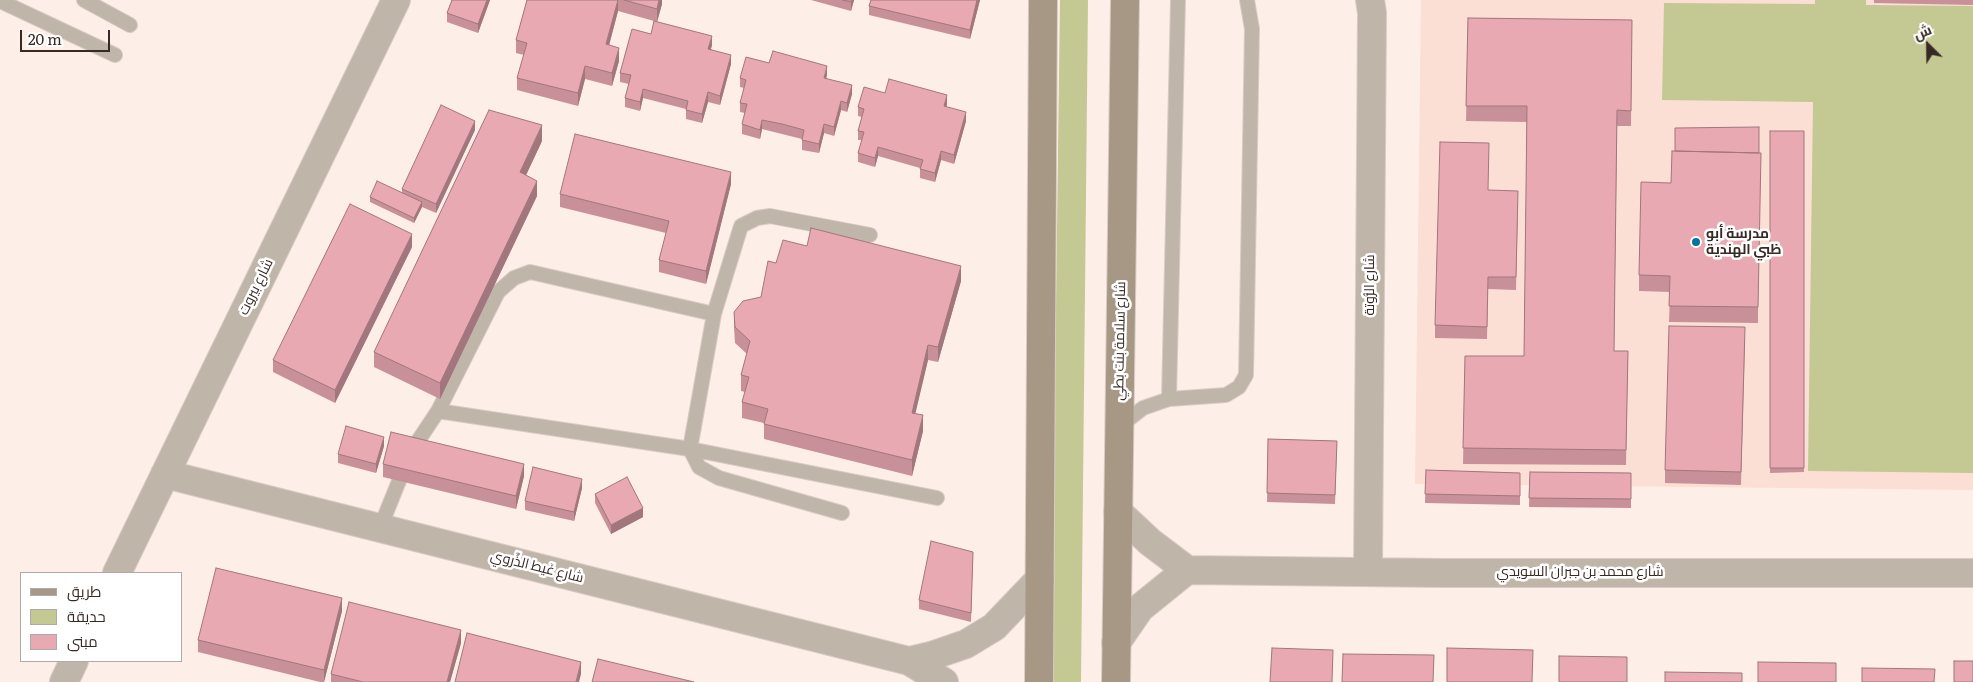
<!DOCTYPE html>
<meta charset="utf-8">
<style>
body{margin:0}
#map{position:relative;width:1973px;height:682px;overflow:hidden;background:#feeee8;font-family:Literata,Cairo,serif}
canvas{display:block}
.legend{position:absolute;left:20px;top:572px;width:162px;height:90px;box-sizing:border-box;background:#fff;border:1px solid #afa9a7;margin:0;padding:6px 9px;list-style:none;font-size:15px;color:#372923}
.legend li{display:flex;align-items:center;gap:10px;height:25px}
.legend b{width:25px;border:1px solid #afa9a7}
.north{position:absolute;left:1903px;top:20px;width:50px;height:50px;-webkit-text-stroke:4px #fff;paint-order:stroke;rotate:337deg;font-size:14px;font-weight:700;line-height:20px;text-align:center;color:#372923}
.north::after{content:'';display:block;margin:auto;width:18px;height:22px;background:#372923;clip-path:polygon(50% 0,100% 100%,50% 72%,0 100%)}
.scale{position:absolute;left:20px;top:30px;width:90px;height:22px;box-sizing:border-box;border:2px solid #372923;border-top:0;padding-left:6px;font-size:15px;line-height:18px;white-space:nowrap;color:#372923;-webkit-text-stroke:4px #fff;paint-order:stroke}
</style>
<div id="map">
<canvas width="1973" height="682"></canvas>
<ul class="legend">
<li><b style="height:6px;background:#a69885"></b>طريق</li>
<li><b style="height:14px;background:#c4c893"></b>حديقة</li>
<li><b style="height:14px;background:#e8a9b3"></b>مبنى</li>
</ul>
<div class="north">ش</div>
<div class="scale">20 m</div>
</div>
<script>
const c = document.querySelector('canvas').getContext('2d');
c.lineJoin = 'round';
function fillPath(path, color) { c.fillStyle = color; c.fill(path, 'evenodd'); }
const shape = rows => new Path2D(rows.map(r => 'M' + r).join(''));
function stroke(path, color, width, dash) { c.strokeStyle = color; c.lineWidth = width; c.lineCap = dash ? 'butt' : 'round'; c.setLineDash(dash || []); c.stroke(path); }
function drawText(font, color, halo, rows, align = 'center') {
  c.font = font + ' Literata,Cairo,serif'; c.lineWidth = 5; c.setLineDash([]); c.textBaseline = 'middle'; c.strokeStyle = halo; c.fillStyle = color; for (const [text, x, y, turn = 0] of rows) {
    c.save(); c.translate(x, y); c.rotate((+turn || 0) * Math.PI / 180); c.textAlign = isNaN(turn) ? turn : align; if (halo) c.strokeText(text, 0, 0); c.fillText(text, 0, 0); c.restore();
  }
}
const built = shape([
 [1421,0,1973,0,1973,490,1415,484]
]);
const green = shape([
 [1060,0,1088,0,1081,682,1051,682],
 [1815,0,1866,0,1866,5,1973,6,1973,473,1808,471,1813,102,1662,100,1664,3,1815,4]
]);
const lane = shape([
 [84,0,130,25],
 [0,1,115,55],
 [1169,399,1178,0],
 [438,411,690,449,937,498],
 [1120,426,1143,408,1169,399,1226,395,1239,387,1246,375,1252,29,1247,0],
 [412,450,438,411,498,292,514,278,530,272,714,314],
 [842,513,719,478,699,467,690,449,714,314,741,226,757,218,770,216,870,235],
 [380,528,399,481]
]);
const street = shape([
 [165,474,909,661,944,682],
 [1118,512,1150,542,1187,570,1442,573,1973,573],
 [1368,571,1372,13,1370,0],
 [117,573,396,0],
 [1116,643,1140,608,1187,570],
 [909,661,934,655,966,644,994,627,1040,579],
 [64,682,74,661]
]);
const secondary = shape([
 [1039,682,1043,0],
 [1116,682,1125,0]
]);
const wall = shape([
 [452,0,490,0,478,33,447,22,447,13],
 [527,0,662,0,662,4,657,22,712,45,711,49,731,64,720,105,708,102,702,123,686,119,686,109,643,98,640,111,625,107,625,98,629,84,620,82,620,73,651,34,654,21,618,11,609,45,619,61,612,86,585,79,578,106,517,90,517,78,524,55,516,53,516,40],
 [811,0,854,0,851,11],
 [871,0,980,0,970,39,869,15,869,6],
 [1874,0,1973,0,1973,5,1874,3],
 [1468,18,1632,20,1631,126,1617,126,1614,351,1628,351,1626,465,1463,464,1465,356,1524,356,1527,122,1466,121],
 [769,63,827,75,826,78,852,94,847,112,841,110,834,136,824,133,819,153,802,150,802,139,762,129,760,139,742,134,742,124,745,113,740,112,740,103,744,88,740,87,740,78],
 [885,93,947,104,946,107,966,121,954,164,941,160,935,182,920,178,920,168,878,156,875,167,858,162,858,153,862,140,858,140,858,131,862,117,858,116,858,107],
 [1759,127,1758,323,1669,322,1670,292,1639,291,1639,275,1671,183,1675,151],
 [475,130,436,213,422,207,414,223,370,202,370,197,402,193,402,189],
 [1770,131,1804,131,1804,472,1770,473],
 [542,141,526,175,537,196,440,399,374,367,374,352],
 [731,184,706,284,659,272,659,260,666,233,560,207,560,194],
 [1488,190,1518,204,1516,290,1488,289,1487,339,1435,338,1435,325],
 [807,246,961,281,938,362,928,360,915,413,923,431,912,476,764,439,764,423,742,418,742,402,745,392,741,391,741,375,747,354,735,343,734,328,734,312,761,297,776,263],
 [412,247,335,403,273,372,273,360],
 [1745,340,1741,485,1665,483,1665,470],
 [1268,439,1337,441,1335,504,1267,502],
 [384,446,376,473,338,463,338,454],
 [383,464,524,476,516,509,383,477],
 [1426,470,1520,473,1520,505,1425,503],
 [1530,472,1631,473,1631,508,1529,507],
 [582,488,574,521,525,510,525,501],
 [595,494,643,517,611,534,595,503],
 [973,552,971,622,919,609,919,600],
 [342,611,324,682,320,682,198,652,198,640],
 [461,643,450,682,331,682,331,674]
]);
const shadedWall = shape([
 [487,0,490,0,478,33,478,24],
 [618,0,618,11,606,57,606,44],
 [659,0,662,0,662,4,657,22,657,9],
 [852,0,854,0,851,11,851,2],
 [977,0,980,0,970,39,970,30],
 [712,36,712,45,708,58,708,49],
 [619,48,619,61,612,86,612,73],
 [731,55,731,64,720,105,720,96],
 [585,66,585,79,578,106,578,93],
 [827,66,827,75,824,87,824,78],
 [852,85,852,94,847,112,847,103],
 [643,89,643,98,640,111,640,102],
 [708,92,708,102,702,123,702,114],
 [947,95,947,104,944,115,944,106],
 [841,101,841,110,834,136,834,127],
 [966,112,966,121,954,164,954,155],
 [762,120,762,129,760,139,760,130],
 [475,121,475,130,436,213,436,204],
 [824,124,824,133,819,153,819,144],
 [542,125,542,141,520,188,520,172],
 [878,147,878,156,875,167,875,158],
 [941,151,941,160,935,182,935,173],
 [731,172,731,184,706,284,706,271],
 [537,181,537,196,440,399,440,383],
 [422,202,422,207,414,223,414,218],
 [412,234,412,247,335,403,335,390],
 [961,266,961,281,938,362,938,347],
 [928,345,928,360,912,428,912,413],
 [923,415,923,431,912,476,912,460],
 [384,437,384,446,376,473,376,464],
 [524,464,524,476,516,509,516,496],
 [582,479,582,488,574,521,574,512],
 [643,508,643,517,611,534,611,525],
 [342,598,342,611,324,682,324,670],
 [461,630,461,643,450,682,447,682],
 [581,662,581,674,579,682,576,682]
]);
const building = shape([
 [452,0,487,0,478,24,447,13,452,0],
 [527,0,618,0,606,44,619,48,612,73,585,66,578,93,517,78,527,43,516,40,527,0],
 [624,0,659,0,657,9,624,0],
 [843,0,852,0,851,2,843,0],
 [871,0,977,0,970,30,869,6,871,0],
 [1468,18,1632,20,1631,111,1617,110,1614,351,1628,351,1626,450,1463,448,1465,356,1524,356,1527,106,1466,106,1468,18],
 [654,21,712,36,708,49,731,55,720,96,708,92,702,114,686,110,688,101,643,89,640,102,625,98,631,75,620,73,632,29,651,34,654,21],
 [773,51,827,66,824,78,852,85,847,103,841,101,834,127,824,124,819,144,802,140,804,130,782,124,762,120,760,130,742,124,747,104,740,103,746,80,740,78,746,57,769,63,773,51],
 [889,79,947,95,944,106,966,112,954,155,941,151,935,173,920,169,923,160,878,147,875,158,858,153,864,132,858,131,864,109,858,107,864,87,885,93,889,79],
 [441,105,475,121,436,204,402,189,441,105],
 [489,110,542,125,520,172,537,181,440,383,374,352,489,110],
 [1759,127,1759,153,1675,151,1675,128,1759,127],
 [1770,131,1804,131,1804,468,1770,468,1770,131],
 [575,134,731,172,706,271,659,260,669,221,560,194,575,134],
 [1440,142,1489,143,1488,190,1518,191,1516,277,1488,277,1487,327,1435,325,1440,142],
 [1672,151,1761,153,1758,307,1669,306,1670,276,1639,275,1641,182,1671,183,1672,151],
 [377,181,422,202,414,218,370,197,377,181],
 [350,204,412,234,335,390,273,360,350,204],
 [811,228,961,266,938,347,928,345,912,413,923,415,912,460,764,424,768,409,742,402,749,377,741,375,750,341,735,327,734,312,743,301,761,297,768,261,776,263,783,240,807,246,811,228],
 [1669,326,1745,327,1741,472,1665,470,1669,326],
 [346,426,384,437,376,464,338,454,346,426],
 [391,432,524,464,516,496,383,464,391,432],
 [1268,439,1337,441,1335,495,1267,493,1268,439],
 [533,467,582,479,574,512,525,501,533,467],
 [1426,470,1520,473,1520,496,1425,494,1426,470],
 [1530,472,1631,473,1631,499,1529,498,1530,472],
 [627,477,643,508,611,525,595,494,627,477],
 [931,541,973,552,971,613,919,600,931,541],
 [216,568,342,598,324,670,198,640,216,568],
 [349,602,461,630,447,682,363,682,331,674,349,602],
 [467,633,581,662,576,682,455,682,467,633],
 [1272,648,1333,650,1332,682,1270,682,1272,648],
 [1447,648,1533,650,1532,682,1447,682,1447,648],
 [1343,654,1434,655,1433,682,1342,682,1343,654],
 [1559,656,1627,657,1627,682,1559,682,1559,656],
 [598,659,694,682,592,682,598,659],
 [1954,661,1973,661,1973,682,1954,682,1954,661],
 [1758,662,1836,663,1836,682,1758,682,1758,662],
 [1862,668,1935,669,1934,682,1862,682,1862,668],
 [1665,672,1742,673,1742,682,1665,682,1665,672]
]);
const markers = [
 [1696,242,5,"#00759f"]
];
const poiNames = [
 ["مدرسة أبو",1706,234],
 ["ظبي الهندية",1706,250]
];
const streetNames = [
 ["شارع الرُّوتة",1370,285,-90],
 ["شارع بيروت",256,287,-64],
 ["شارع سلامة بنت بطي",1120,341,-89],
 ["شارع غَيط الذِّروي",537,567,14],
 ["شارع محمد بن جبران السويدي",1580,572]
];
fillPath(built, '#fbdfd4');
fillPath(green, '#c4c893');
stroke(lane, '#dacbc5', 16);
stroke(street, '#dacbc5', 30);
stroke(secondary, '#dacbc5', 30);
stroke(lane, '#bfb6a9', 14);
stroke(street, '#bfb6a9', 28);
stroke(secondary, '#a69885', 28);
fillPath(wall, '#c8919a');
fillPath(shadedWall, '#a2767d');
fillPath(building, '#e8a9b3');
stroke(building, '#a2767d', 1);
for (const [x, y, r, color] of markers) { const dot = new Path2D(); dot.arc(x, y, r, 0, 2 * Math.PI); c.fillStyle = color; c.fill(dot); stroke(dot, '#fff', 2); }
drawText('bold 14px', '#372923', '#fff', poiNames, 'left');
drawText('14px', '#372923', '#fff', streetNames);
</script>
